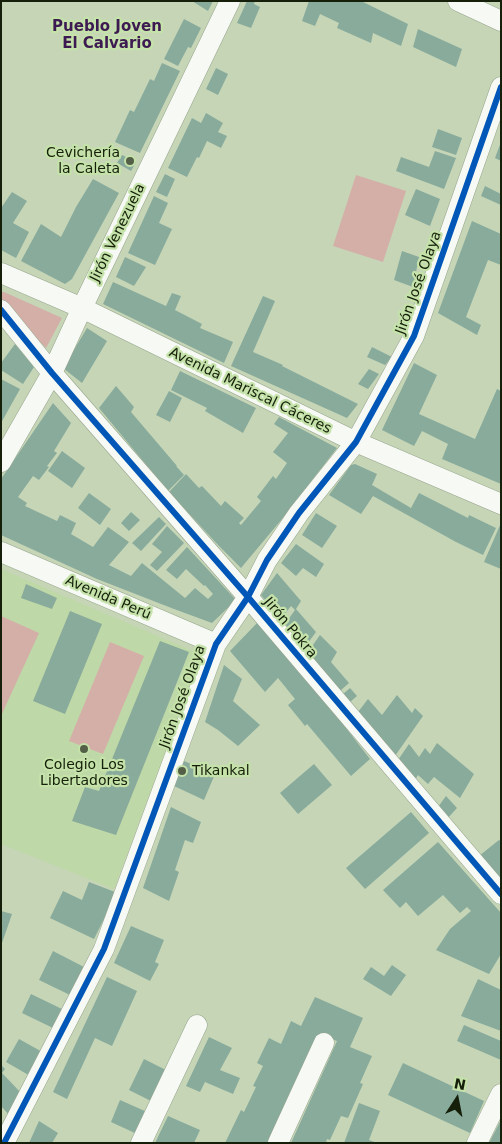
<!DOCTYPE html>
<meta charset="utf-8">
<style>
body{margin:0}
#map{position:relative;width:502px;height:1144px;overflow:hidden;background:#c5d5b6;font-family:"DejaVu Sans",sans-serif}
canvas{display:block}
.frame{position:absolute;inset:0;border:2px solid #151f09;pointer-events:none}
.north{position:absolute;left:432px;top:1074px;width:50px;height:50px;-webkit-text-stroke:4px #c4e2a9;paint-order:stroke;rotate:11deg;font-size:14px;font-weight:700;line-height:20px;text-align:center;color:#151f09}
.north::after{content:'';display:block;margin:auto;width:18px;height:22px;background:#151f09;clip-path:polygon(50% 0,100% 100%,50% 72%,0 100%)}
</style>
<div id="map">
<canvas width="502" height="1144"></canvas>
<div class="frame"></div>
<div class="north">N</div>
</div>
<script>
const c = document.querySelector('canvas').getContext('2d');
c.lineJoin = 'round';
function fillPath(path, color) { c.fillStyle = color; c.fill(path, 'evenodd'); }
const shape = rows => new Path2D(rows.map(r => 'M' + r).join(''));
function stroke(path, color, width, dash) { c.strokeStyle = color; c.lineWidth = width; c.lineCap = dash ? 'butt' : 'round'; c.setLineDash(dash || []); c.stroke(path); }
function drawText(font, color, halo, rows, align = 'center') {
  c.font = font + ' "DejaVu Sans",sans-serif'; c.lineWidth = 4.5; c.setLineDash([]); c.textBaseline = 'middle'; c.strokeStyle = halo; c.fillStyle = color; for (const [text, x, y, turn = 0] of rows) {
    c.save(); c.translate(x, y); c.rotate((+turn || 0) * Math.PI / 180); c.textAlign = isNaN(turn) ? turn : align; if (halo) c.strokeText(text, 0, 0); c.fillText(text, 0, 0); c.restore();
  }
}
const built = shape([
 [1,569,202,655,114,889,1,844]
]);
const green = shape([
 [356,175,406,191,383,262,333,246],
 [1,292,4,292,62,318,46,348,1,303],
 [1,616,39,633,1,716],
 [110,642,144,656,103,754,69,741]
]);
const building = shape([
 [192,1,213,1,208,11],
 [247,1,255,1,254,4,260,7,251,28,237,23],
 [309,1,361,1,408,24,401,46,373,33,371,43,337,28,339,23,320,14,315,26,302,21],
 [184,19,201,28,191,48,188,47,178,66,164,59],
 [418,29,462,49,456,67,413,47],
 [162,63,180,71,140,153,115,142,130,110,134,112,150,79,154,81],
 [216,68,228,74,218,95,206,89],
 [206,113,223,123,218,132,227,136,221,148,207,141,199,158,197,157,187,177,168,168,192,118,201,123],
 [438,129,462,138,456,155,432,147],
 [501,142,501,161,495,158],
 [435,151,456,158,444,189,396,171,401,157,429,167],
 [122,155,136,162,131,171,117,163],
 [165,174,175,179,167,197,156,192],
 [93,179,119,193,72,279,65,284,21,261,41,224,61,237,76,207],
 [485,186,501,194,501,205,481,196],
 [416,189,440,199,430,226,405,215],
 [12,192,27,201,13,223,29,232,16,258,1,250,1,208],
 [154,196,168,203,159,223,172,229,155,265,128,253],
 [472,221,501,234,501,265,488,260,466,317,481,325,477,335,438,313],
 [402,251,419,257,413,287,394,280],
 [125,257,146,267,134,286,116,277],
 [113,282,166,306,172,293,181,296,175,310,202,324,200,328,233,342,224,363,103,304],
 [263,296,275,301,253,352,283,365,282,366,358,404,347,418,231,366],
 [87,328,107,341,82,383,63,368],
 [15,344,34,367,23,384,1,370,1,363],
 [372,347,392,357,385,365,367,357],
 [414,363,437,375,419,414,475,439,497,389,501,391,501,484,442,459,448,444,422,431,414,446,382,430],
 [369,369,379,374,368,389,358,384],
 [180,371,256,408,243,433,205,411,207,408,171,390],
 [1,379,20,389,1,423],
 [116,386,134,407,131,412,177,466,176,466,184,475,168,491,99,408],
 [169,391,182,398,170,422,156,415],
 [53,403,71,423,54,451,57,453,47,466,49,467,39,480,33,476,18,497,27,503,25,506,57,521,60,515,76,523,71,534,93,547,108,527,129,542,109,565,131,576,142,563,185,598,195,588,208,599,213,594,205,585,204,586,186,569,177,579,166,570,187,547,236,600,212,623,174,609,97,579,1,535,1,479],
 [279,417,337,448,282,519,241,568,219,546,169,492,186,474,199,488,202,486,221,506,225,501,244,518,239,523,241,525,261,501,257,497,273,476,276,479,287,463,273,452,288,433,274,424],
 [62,451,85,468,72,488,48,471],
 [355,464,377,474,372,485,411,508,419,493,468,518,469,515,496,528,483,555,456,542,373,496,361,514,329,495,351,465],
 [89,493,111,509,100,525,78,508],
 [131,512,140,520,129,531,121,523],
 [316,513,337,526,322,548,302,535],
 [159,517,166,524,141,551,132,543],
 [501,523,501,569,484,562],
 [167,526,184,543,157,571,150,565,162,552,152,544],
 [296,544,324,564,316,577,303,568,296,576,281,563],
 [277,573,301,601,296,609,316,632,305,647,285,624,295,610,291,606,281,619,261,595],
 [26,584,57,598,52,609,21,598],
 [70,611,102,624,65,714,33,701],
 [258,622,329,706,370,759,351,776,307,724,305,726,288,705,295,699,278,678,265,692,230,651],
 [320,635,337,652,331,662,349,683,340,691,308,652],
 [160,641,189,652,116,835,72,821,85,787,99,791],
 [224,665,242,679,233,701,260,725,238,746,218,730,205,722],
 [350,688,357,696,350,702,343,694],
 [397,695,412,713,415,708,423,716,395,756,358,712,368,699,382,715],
 [437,743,474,774,460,798,434,777,428,784,418,775,415,780,398,760,409,744,419,757,425,748,430,754],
 [184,761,215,774,204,800,174,786],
 [314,764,332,785,298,814,280,793],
 [446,796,457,808,447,819,438,807],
 [171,807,201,822,193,843,185,840,175,870,179,872,169,901,143,888],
 [411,812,429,833,365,889,346,868],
 [499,840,501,842,501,882,479,856],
 [438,842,501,913,501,954,489,974,436,950,450,929,471,911,467,907,460,913,443,895,418,916,406,902,400,908,383,890],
 [89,882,115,892,107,913,94,939,50,918,63,891,82,900],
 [1,911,12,914,2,943,1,943],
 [131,926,164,940,155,962,159,964,150,981,114,963],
 [53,951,84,967,70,995,39,980],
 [392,965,406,975,391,996,363,979,371,967,384,976],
 [107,977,137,991,112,1046,95,1038,67,1099,53,1092],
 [478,979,501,990,501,1031,461,1016],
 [31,994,64,1010,55,1029,22,1013],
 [315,997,363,1018,350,1047,372,1056,360,1083,363,1084,348,1118,341,1116,330,1140,327,1139,326,1143,291,1143,337,1041,321,1035,269,1143,225,1143,241,1110,244,1112,256,1087,253,1086,263,1066,257,1063,269,1038,281,1044,291,1021,301,1026],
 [464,1025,501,1041,501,1060,457,1041],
 [209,1037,232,1048,220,1070,240,1078,233,1094,205,1082,200,1092,186,1086],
 [19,1039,46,1054,32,1077,6,1062],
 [144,1059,166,1070,151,1101,129,1090],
 [403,1063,484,1101,470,1133,388,1095],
 [1,1065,5,1069,2,1073,22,1094,9,1115,1,1106],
 [120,1100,147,1112,137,1134,111,1122],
 [359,1103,380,1111,369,1140,377,1143,344,1143],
 [168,1116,200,1130,194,1143,155,1143],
 [501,1120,501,1143,489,1143],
 [39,1121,58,1133,52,1143,29,1143]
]);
const minor = shape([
 [458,1,501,21],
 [1,273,82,308,356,442,501,504],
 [1,310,52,373,248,597,501,894],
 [1,462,52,373,82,308,230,1],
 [1,552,216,644],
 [4,1143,104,949,216,644,248,597,267,560,299,513,356,442,414,336,501,87],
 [141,1143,197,1025],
 [278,1143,324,1043],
 [477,1143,501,1094]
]);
const cycleway = shape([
 [1,310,52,373,248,597,501,894],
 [4,1143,104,949,216,644,248,597,267,560,299,513,356,442,414,336,501,87]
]);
const markers = [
 [130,161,5,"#535f46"],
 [84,749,5,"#535f46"],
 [182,771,5,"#535f46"]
];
const poiNames = [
 ["Cevichería",120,153],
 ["la Caleta",120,169],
 ["Colegio Los",84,765,"center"],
 ["Libertadores",84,781,"center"],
 ["Tikankal",192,771,"left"]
];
const streetNames = [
 ["Jirón Venezuela",118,233,-64],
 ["Jirón José Olaya",419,283,-70],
 ["Avenida Mariscal Cáceres",250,391,26],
 ["Avenida Perú",108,598,23],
 ["Jirón Pokra",290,628,50],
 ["Jirón José Olaya",183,697,-70]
];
const neighbourhoodNames = [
 ["Pueblo Joven",107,27],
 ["El Calvario",107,44]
];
fillPath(built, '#bfd8a7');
fillPath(green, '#d4afa7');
fillPath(building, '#89ab9c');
stroke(minor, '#97a48c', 21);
stroke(minor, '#f6f9f4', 20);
stroke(cycleway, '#0057b8', 6);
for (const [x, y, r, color] of markers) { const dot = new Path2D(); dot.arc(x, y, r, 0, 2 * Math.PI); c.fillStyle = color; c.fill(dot); stroke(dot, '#c4e2a9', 2); }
drawText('14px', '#151f09', '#c4e2a9', poiNames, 'right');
drawText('14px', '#151f09', '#c4e2a9', streetNames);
drawText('bold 15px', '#3d1b52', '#c4e2a9', neighbourhoodNames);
</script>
